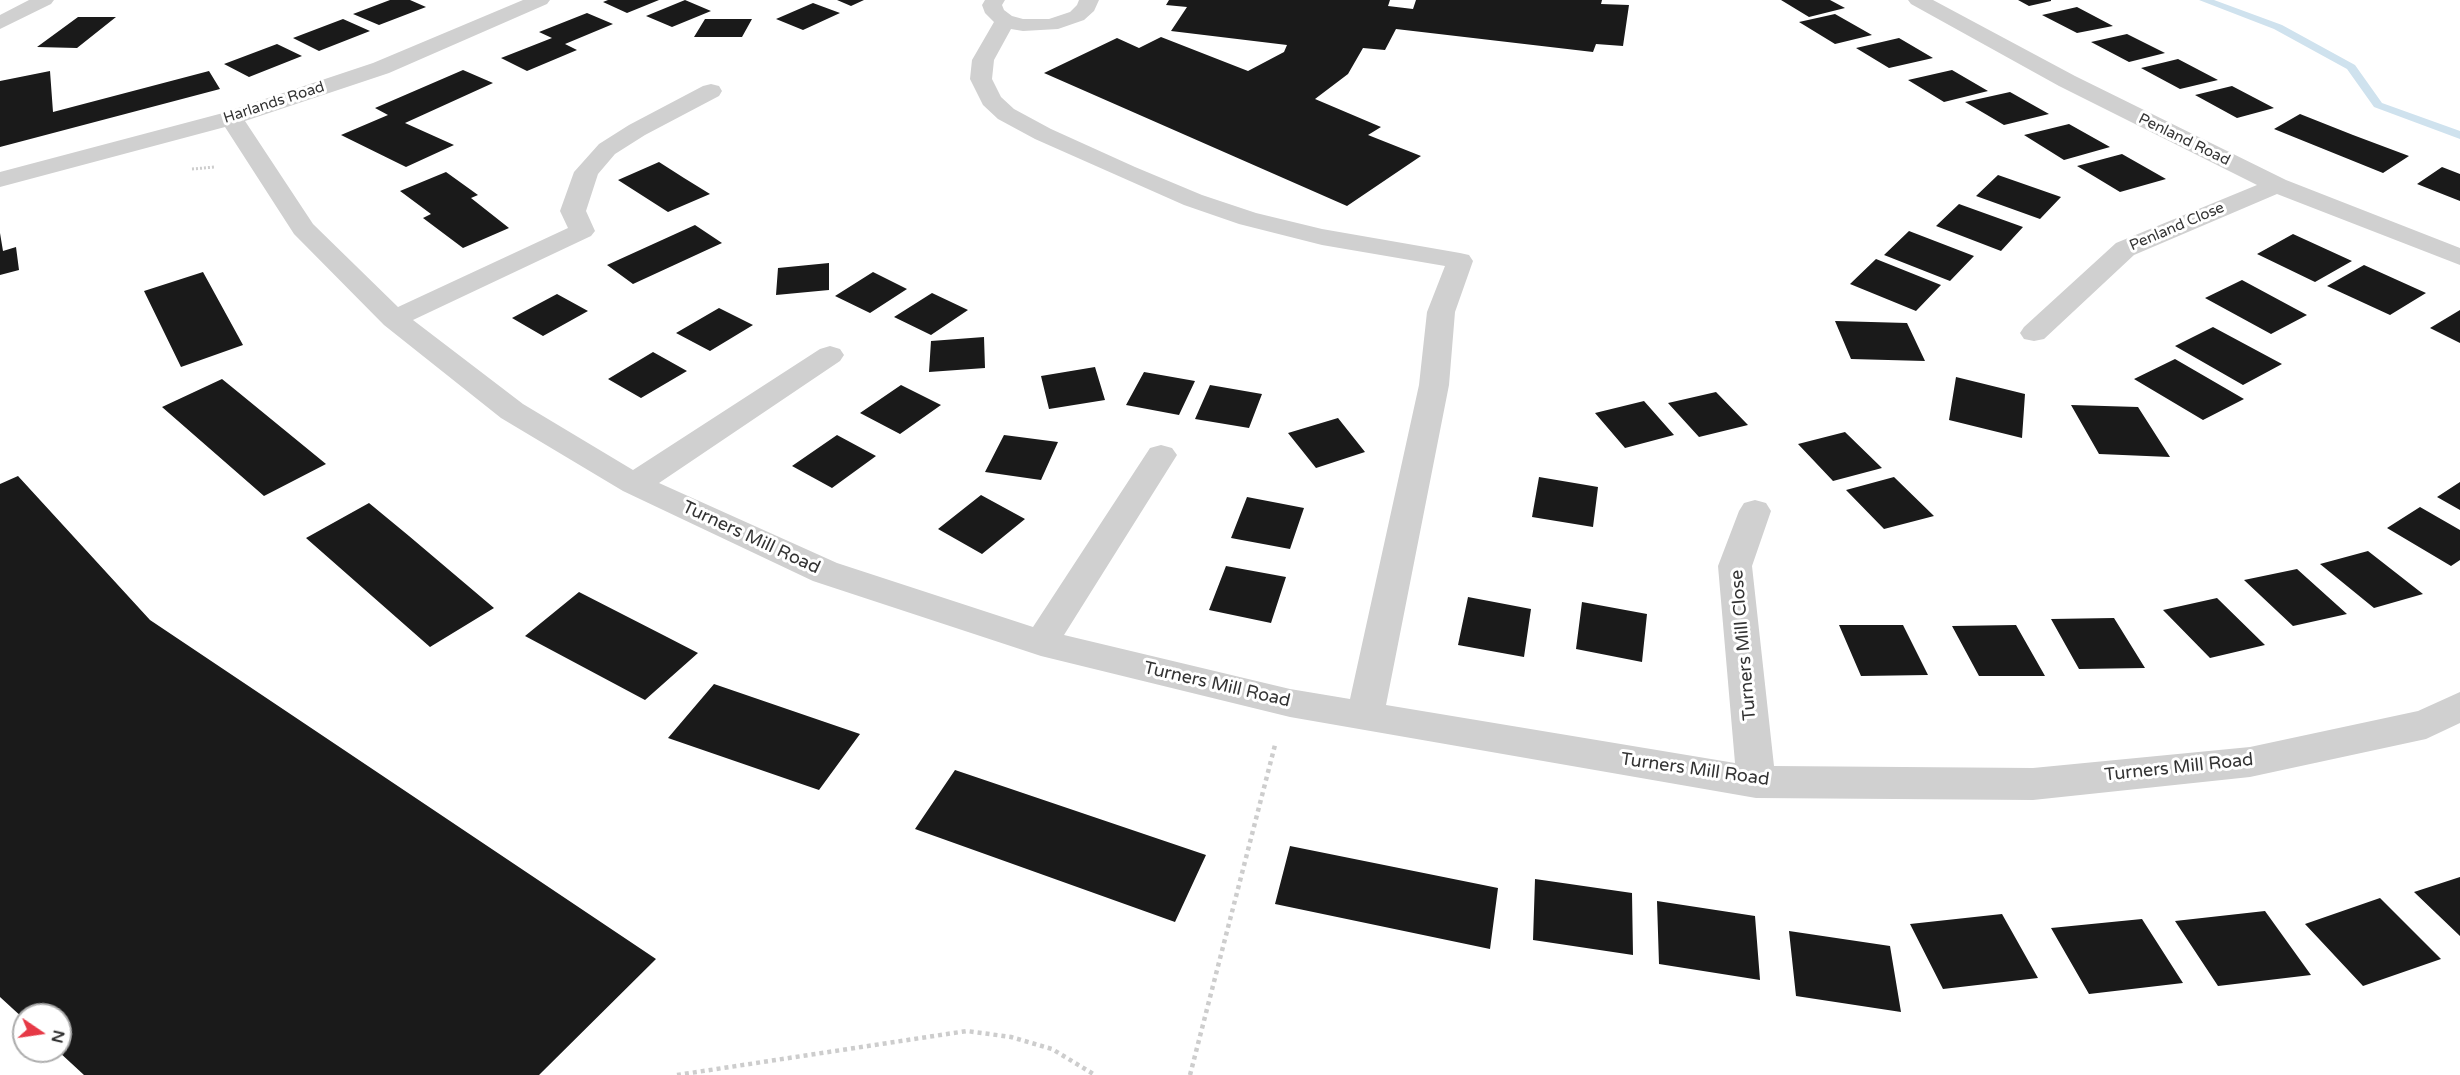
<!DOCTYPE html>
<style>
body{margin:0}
#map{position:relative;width:2460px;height:1075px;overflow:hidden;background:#fff;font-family:"Varela Round",sans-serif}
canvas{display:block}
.north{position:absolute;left:12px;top:1003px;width:60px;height:60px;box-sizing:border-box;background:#fff;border:2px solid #adadad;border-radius:50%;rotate:103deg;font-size:16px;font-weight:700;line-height:24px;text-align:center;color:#333}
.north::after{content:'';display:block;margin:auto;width:21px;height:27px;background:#e63946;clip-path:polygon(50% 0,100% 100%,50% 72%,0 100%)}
</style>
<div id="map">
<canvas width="2460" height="1075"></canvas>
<div class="north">N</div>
</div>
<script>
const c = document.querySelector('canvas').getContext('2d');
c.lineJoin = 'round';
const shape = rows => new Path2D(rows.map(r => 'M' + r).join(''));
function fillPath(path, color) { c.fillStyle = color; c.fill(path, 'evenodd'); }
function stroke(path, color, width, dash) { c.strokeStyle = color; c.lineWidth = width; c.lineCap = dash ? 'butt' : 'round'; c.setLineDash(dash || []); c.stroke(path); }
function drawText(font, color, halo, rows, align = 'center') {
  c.font = font + ' "Varela Round",sans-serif'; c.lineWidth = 6; c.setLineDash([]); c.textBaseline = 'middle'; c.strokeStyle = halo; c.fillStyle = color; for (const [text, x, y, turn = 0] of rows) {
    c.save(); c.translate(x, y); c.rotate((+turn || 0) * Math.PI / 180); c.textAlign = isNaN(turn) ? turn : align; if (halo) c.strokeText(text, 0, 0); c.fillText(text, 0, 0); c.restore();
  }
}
const stream = shape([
 [2199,0,2214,0,2282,25,2355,65,2382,103,2460,131,2460,139,2374,107,2347,69,2274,29,2199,0]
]);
const building = shape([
 [390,0,410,0,426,7,379,25,353,14],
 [608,0,659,0,627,13,603,2],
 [685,0,711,11,672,27,646,16],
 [837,0,864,0,851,6],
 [1169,0,1390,0,1388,6,1413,9,1416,0,1602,0,1601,4,1629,5,1623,46,1596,44,1593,52,1396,29,1385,50,1363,48,1348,74,1315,99,1381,127,1368,135,1421,156,1347,206,1044,73,1117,38,1139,48,1161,37,1248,71,1284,52,1287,45,1171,31,1187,7,1166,5],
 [1781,0,1830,0,1845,8,1809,17],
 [2018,0,2051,0,2051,1,2029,6],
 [813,3,840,13,803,30,776,19],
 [2077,7,2113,26,2077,33,2042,15],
 [587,13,613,24,565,44,577,50,527,71,501,58,552,38,539,32],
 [1835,14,1872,35,1835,44,1799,22],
 [78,17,116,17,77,48,37,47],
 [343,19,370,31,319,51,293,38],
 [705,19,752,19,742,37,694,37],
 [2127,34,2165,53,2129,62,2091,42],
 [1899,38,1933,58,1889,68,1856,48],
 [277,44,302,56,249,77,224,64],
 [2178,59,2218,80,2180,89,2141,68],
 [463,70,493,83,405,123,454,145,406,167,341,135,388,115,375,108],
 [1952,70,1988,91,1944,102,1908,80],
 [50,71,53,112,209,71,220,89,0,147,0,81],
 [2232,86,2274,108,2237,118,2195,95],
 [2010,92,2049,114,2004,125,1965,102],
 [2300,114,2353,135,2409,156,2383,173,2274,129],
 [2069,124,2110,147,2064,160,2024,135],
 [2122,154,2166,179,2120,192,2077,166],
 [659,162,684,178,710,194,668,212,618,180],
 [2442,167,2460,174,2460,201,2417,184],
 [446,172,478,195,471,198,509,228,463,248,423,218,431,214,400,191],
 [1998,175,2061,197,2040,219,1976,196],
 [1959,204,2023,227,2001,251,1936,226],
 [695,225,722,243,633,284,607,265],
 [1909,231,1974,256,1950,281,1884,255],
 [0,233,3,251,16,247,19,270,0,275],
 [2293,234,2352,261,2315,282,2257,254],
 [1876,259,1941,285,1916,311,1850,284],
 [829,263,829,290,776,295,778,268],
 [2364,265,2426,293,2390,315,2327,286],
 [203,272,243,345,181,367,144,291],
 [873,272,907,289,870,313,835,296],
 [2242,280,2307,315,2271,334,2205,298],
 [932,293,968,310,931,335,894,317],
 [557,294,588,311,543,336,512,318],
 [719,308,753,325,710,351,676,333],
 [2460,310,2460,343,2430,328],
 [1835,321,1907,323,1925,361,1851,359],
 [2213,327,2282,364,2243,385,2175,346],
 [984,337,985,368,929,372,931,341],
 [653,352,687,371,641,398,608,379],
 [2175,359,2244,399,2203,420,2134,379],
 [1095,367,1105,400,1049,409,1041,376],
 [1144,372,1195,381,1179,415,1126,405],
 [1956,377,2025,394,2022,438,1949,420],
 [222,379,238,392,326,464,264,496,162,407],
 [901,385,941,405,900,434,860,413],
 [1210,385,1262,394,1249,428,1195,419],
 [1716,392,1748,425,1699,437,1668,403],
 [1644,401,1674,435,1625,448,1595,413],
 [2071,405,2138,407,2170,457,2099,454],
 [1338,418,1365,452,1316,468,1288,433],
 [1845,432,1882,468,1833,481,1798,444],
 [837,435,876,456,832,488,792,466],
 [1004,435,1058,442,1041,480,985,472],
 [18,476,150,620,656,959,539,1075,84,1075,58,1051,60,1051,60,1015,24,1015,24,1019,0,997,0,484],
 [1539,477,1598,487,1593,527,1532,517],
 [1894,477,1934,516,1884,529,1846,490],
 [2460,482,2460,510,2437,497],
 [981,495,1025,519,982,554,938,529],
 [1247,497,1304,508,1290,549,1231,538],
 [369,503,409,536,494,608,430,647,306,538],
 [2420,507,2460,530,2460,560,2451,566,2387,528],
 [2368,551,2423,594,2374,608,2320,564],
 [1226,566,1286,577,1271,623,1209,610],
 [2297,569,2347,614,2293,626,2244,580],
 [579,592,667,637,698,653,645,700,525,636],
 [1468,597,1531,609,1524,657,1458,645],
 [2217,598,2265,645,2210,658,2163,610],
 [1582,602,1647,614,1642,662,1576,649],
 [2114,618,2145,668,2079,669,2051,619],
 [1839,625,1903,625,1928,675,1861,676],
 [2016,625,2045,676,1979,676,1952,626],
 [714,684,822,721,860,734,819,790,668,738],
 [955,770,1206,855,1175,922,915,829],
 [1290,846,1498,888,1490,949,1275,904],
 [2460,877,2460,936,2414,892],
 [1535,879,1632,893,1633,955,1533,940],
 [2380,898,2441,959,2363,986,2305,924],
 [1657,901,1755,916,1760,980,1659,964],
 [2265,911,2311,975,2218,986,2175,921],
 [2002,914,2038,978,1943,989,1910,924],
 [2142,919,2183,983,2089,994,2051,928],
 [1789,931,1890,946,1901,1012,1796,996]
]);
const pathFar1 = shape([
 [192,169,215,167]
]);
const path = shape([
 [677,1075,967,1031,1011,1037,1052,1049,1095,1075],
 [1190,1075,1275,745]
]);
const minor = shape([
 [29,0,54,0,51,4,0,29,0,15,29,0],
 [523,0,550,0,547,4,389,73,245,121,313,224,398,307,568,228,560,211,574,172,599,144,629,125,703,86,711,84,719,86,722,91,719,96,645,135,615,154,598,174,586,211,595,231,591,236,413,320,523,404,633,470,820,349,830,346,840,349,844,355,840,361,659,483,837,563,1033,627,1150,448,1161,445,1172,448,1177,455,1064,635,1290,689,1350,699,1419,385,1427,312,1445,266,1322,245,1239,224,1184,205,1035,139,998,119,983,105,970,79,972,60,994,22,985,13,982,5,985,0,1005,0,1002,5,1004,10,1012,16,1023,19,1049,19,1070,12,1077,5,1079,0,1099,0,1094,11,1084,20,1058,29,1023,31,1011,29,994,60,992,79,1001,97,1014,109,1051,129,1135,167,1202,195,1256,213,1322,229,1460,253,1469,255,1473,261,1455,312,1449,385,1386,705,1735,763,1718,566,1739,511,1744,503,1755,500,1766,503,1771,511,1752,566,1774,766,2033,768,2250,747,2418,711,2460,692,2460,723,2426,739,2250,777,2033,800,1756,798,1290,717,1041,656,813,581,623,491,501,418,384,325,294,234,225,127,0,187,0,172,223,113,373,63,523,0],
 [1908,0,1933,0,2075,76,2286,180,2460,248,2460,265,2277,194,2134,255,2044,339,2034,341,2024,339,2020,333,2024,327,2116,243,2257,185,2059,86,1911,4,1908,0]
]);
const farStreetnames = [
 ["Harlands Road",274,103,-18],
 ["Penland Road",2184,140,26],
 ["Penland Close",2177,227,-23]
];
const streetNames = [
 ["Turners Mill Road",751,538,25],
 ["Turners Mill Close",1744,645,-95],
 ["Turners Mill Road",1217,685,13],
 ["Turners Mill Road",2179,768,-6],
 ["Turners Mill Road",1695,770,8]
];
fillPath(stream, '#cfe2ee');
fillPath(building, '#1a1a1a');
stroke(pathFar1, '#cdcdcd', 3, [2, 2]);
stroke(path, '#cdcdcd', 4.5, [4, 4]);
fillPath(minor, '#d0d0d0');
drawText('15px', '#333', '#fff', farStreetnames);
drawText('18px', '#333', '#fff', streetNames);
</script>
